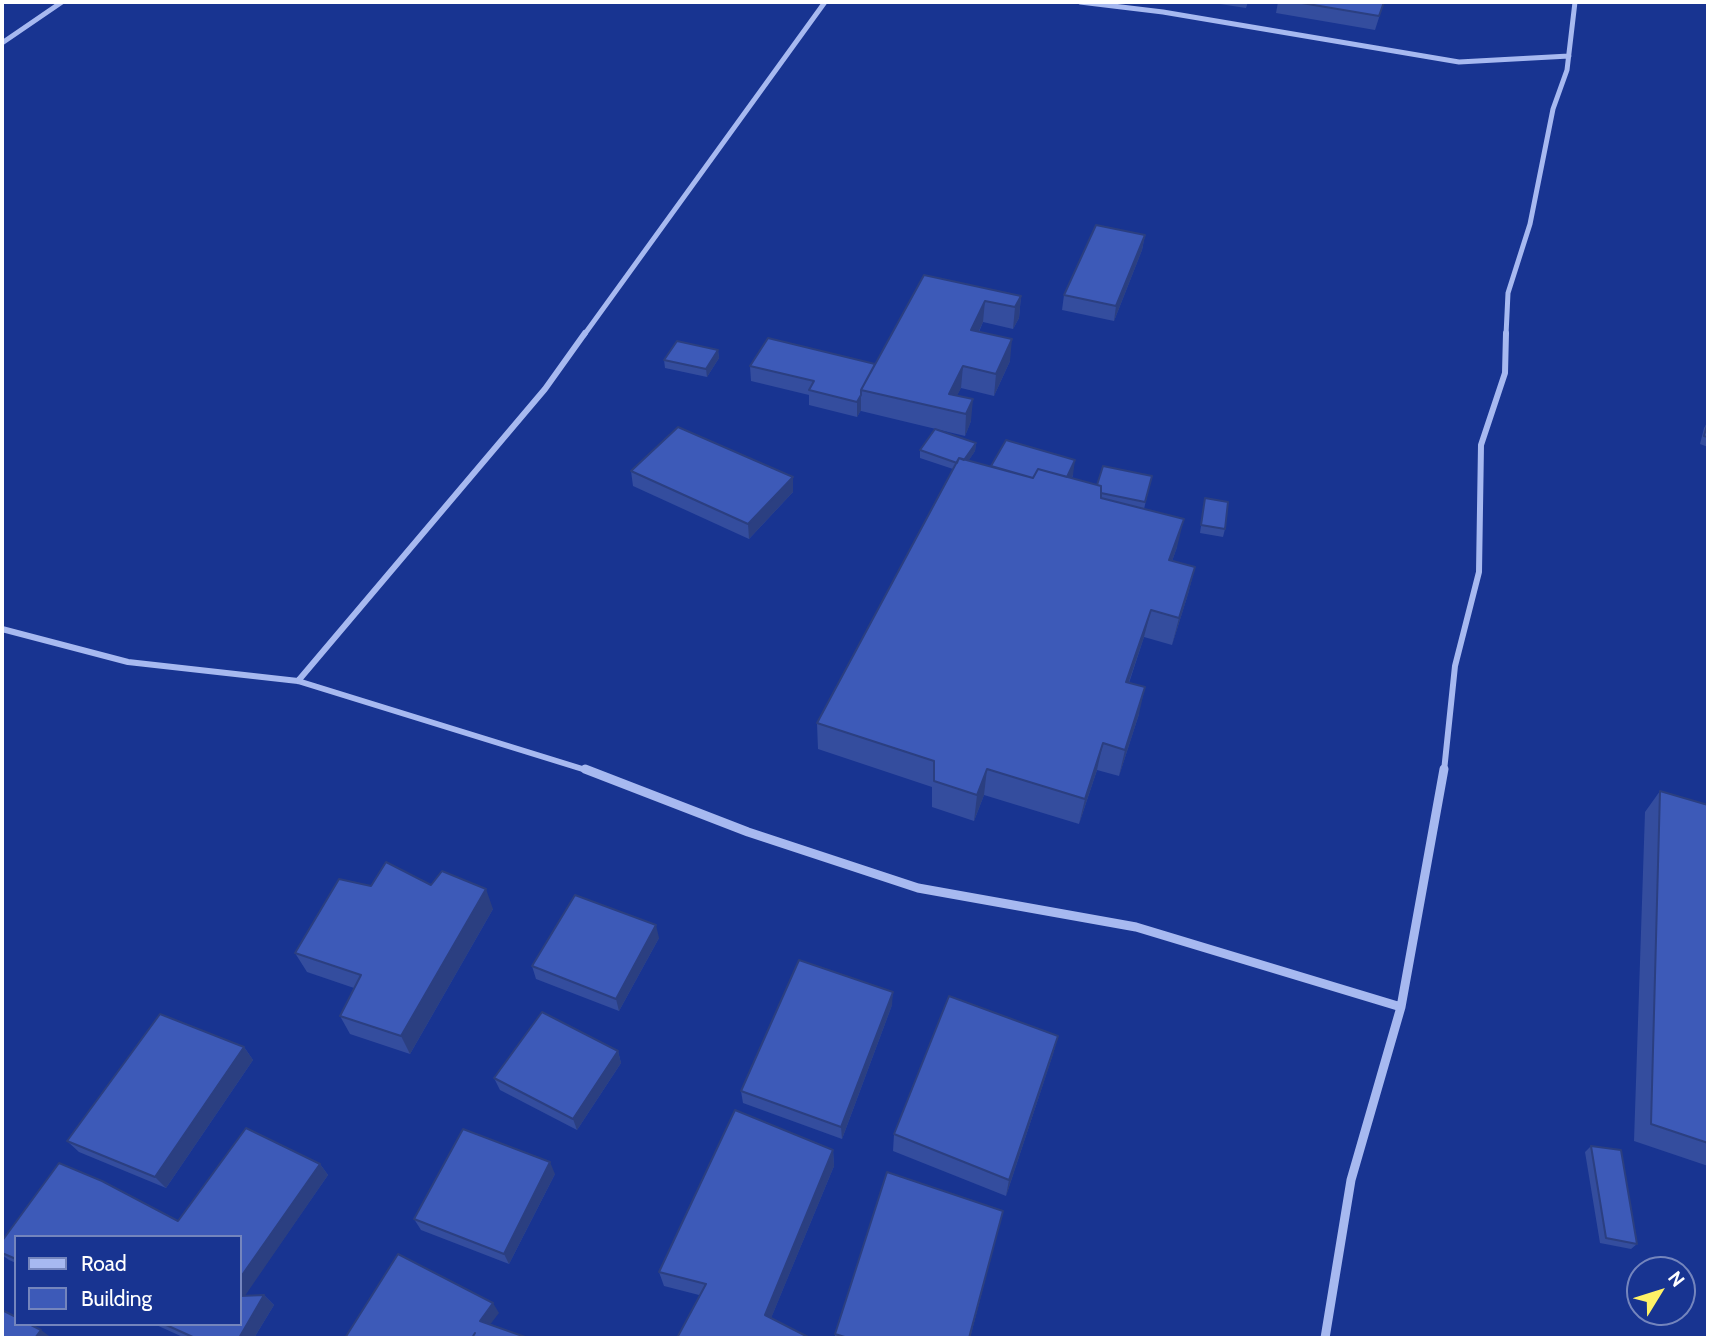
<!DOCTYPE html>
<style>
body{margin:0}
#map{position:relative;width:1710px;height:1340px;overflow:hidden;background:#183491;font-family:Cabin,sans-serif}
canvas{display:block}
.frame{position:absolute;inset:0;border:4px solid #fff;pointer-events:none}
.legend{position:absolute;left:14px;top:1235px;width:228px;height:91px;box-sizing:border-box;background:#183491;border:2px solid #7485bd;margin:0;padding:9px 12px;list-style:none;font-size:21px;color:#fff}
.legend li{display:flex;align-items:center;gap:14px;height:35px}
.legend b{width:35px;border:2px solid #7485bd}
.north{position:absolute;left:1626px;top:1256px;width:70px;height:70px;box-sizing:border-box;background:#183491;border:2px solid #7485bd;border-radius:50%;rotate:52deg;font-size:19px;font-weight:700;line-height:28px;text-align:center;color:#fff}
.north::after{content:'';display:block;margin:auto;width:24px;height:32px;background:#fff266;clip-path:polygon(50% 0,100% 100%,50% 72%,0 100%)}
</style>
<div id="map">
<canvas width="1710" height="1340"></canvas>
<div class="frame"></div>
<ul class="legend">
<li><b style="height:9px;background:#a7b9f0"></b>Road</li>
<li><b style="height:19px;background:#3d5ab8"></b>Building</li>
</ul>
<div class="north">N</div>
</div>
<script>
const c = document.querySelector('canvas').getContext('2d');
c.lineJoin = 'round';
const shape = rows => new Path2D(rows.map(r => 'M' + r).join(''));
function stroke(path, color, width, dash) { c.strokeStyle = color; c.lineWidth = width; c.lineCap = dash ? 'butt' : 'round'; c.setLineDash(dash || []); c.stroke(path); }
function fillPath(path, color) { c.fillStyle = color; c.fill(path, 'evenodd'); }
const minorFar2 = shape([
 [1080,2,1163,12,1459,62,1569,56],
 [2,43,62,2],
 [584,335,825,2],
 [1506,335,1508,293,1530,224,1553,109,1567,70,1575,2]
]);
const minorFar1 = shape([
 [2,629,128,662,298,681,589,771],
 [298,681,545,389,585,333],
 [1444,771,1455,666,1479,572,1481,445,1505,373,1506,333]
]);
const minor = shape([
 [585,769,748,832,918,888,1136,927,1401,1007],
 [1325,1338,1351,1180,1401,1007,1444,769]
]);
const wall = shape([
 [1207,2,1248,2,1246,8],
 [1278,2,1384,2,1375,30,1276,13],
 [1145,235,1142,250,1114,321,1062,310,1064,295],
 [924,275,1021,296,1019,318,1013,329,983,322,979,332,1010,361,994,396,961,388,957,395,971,421,965,436,861,411,861,410,857,417,809,405,809,395,751,381,750,366,875,364],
 [718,350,719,358,707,377,665,368,664,360],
 [1708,421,1708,447,1700,444,1704,428],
 [976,443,975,451,968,461,991,467,991,466,1073,475,1072,478,1097,485,1152,476,1144,509,1177,547,1172,561,1195,567,1188,594,1172,645,1144,637,1129,683,1139,714,1119,776,1097,770,1079,824,984,795,974,821,932,807,932,787,818,749,817,723,953,469,920,458,920,450],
 [631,471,793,477,793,492,749,539,633,486],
 [1205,498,1225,529,1223,537,1200,533],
 [1660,791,1708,805,1708,1166,1634,1141,1645,812],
 [431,885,493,909,410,1054,350,1034,340,1016,354,988,307,972,295,953,371,886],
 [659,938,619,1011,536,979,532,966],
 [892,1005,842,1139,743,1103,741,1091],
 [1058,1036,1053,1054,1006,1196,893,1151,894,1134],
 [244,1047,253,1060,166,1188,79,1152,67,1141],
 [618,1051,621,1063,577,1130,500,1090,494,1078],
 [246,1128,320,1164,328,1175,244,1296,264,1295,274,1305,254,1338,185,1338,154,1324,240,1324,240,1237,16,1237,16,1263,9,1260,2,1255,2,1241,59,1163,102,1181,178,1221],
 [1591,1146,1637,1244,1631,1249,1600,1243,1585,1152],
 [833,1150,834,1166,771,1318,699,1295,664,1286,659,1272],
 [555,1174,509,1264,421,1230,414,1219],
 [999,1226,970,1338,835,1338,835,1334]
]);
const shadedWall = shape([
 [1145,235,1142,250,1114,321,1116,306],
 [1021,296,1019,318,1013,329,1015,307],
 [985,301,983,322,969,352,971,330],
 [1012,339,1010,361,994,396,996,374],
 [718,350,719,358,707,377,706,369],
 [963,366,961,388,950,410,949,394],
 [861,395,861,410,857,417,857,402],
 [973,399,971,421,965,436,966,414],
 [976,443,975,451,961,472,961,464],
 [1075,460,1073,475,1060,502,1062,487],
 [793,477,793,492,749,539,748,524],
 [1184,519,1177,547,1163,587,1169,560],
 [1195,567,1188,594,1172,645,1179,618],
 [1151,610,1144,637,1120,708,1126,682],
 [1145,687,1139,714,1119,776,1125,750],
 [1103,743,1097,770,1079,824,1085,799],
 [987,769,984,795,974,821,977,795],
 [486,889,493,909,410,1054,401,1036],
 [656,925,659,938,619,1011,616,999],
 [893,992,892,1005,842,1139,841,1127],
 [1058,1036,1053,1054,1006,1196,1009,1180],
 [244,1047,253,1060,166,1188,155,1177],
 [618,1051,621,1063,577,1130,573,1119],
 [833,1150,834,1166,767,1328,765,1315],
 [550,1162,555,1174,509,1264,504,1254],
 [320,1164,328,1175,240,1303,240,1278],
 [1003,1211,970,1338,969,1338],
 [264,1295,274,1305,254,1338,239,1338],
 [493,1303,499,1313,486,1330,480,1321],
 [41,1330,52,1338,35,1338]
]);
const building = shape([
 [1296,2,1384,2,1379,16,1296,2],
 [1096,225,1145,235,1116,306,1064,295,1096,225],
 [924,275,1021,296,1015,307,985,301,971,330,1012,339,996,374,963,366,949,394,973,399,966,414,861,390,924,275],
 [768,338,875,364,861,390,861,395,857,402,809,390,814,381,750,366,768,338],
 [677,341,718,350,706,369,664,360,677,341],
 [1708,422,1708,437,1704,436,1708,422],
 [678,427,793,477,748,524,631,471,678,427],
 [935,429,976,443,964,460,959,458,957,463,920,450,935,429],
 [1006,440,1075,460,1067,477,1038,469,1033,478,991,466,1006,440],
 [959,458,1033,478,1038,469,1101,486,1101,498,1184,519,1169,560,1195,567,1179,618,1151,610,1126,682,1145,687,1125,750,1103,743,1085,799,987,769,977,795,934,781,934,761,817,723,959,458],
 [1103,466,1152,476,1145,502,1101,493,1101,486,1097,485,1103,466],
 [1205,498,1228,502,1225,529,1201,525,1205,498],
 [1660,791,1708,805,1708,1143,1651,1124,1660,791],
 [386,862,431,885,442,871,486,889,401,1036,340,1016,361,975,295,953,339,879,371,886,386,862],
 [575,895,656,925,616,999,532,966,575,895],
 [799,960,893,992,841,1127,741,1091,799,960],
 [949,996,1058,1036,1009,1180,894,1134,949,996],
 [542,1012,618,1051,573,1119,494,1078,542,1012],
 [160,1014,244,1047,155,1177,67,1141,160,1014],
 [735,1110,833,1150,765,1315,810,1338,677,1338,706,1284,659,1272,735,1110],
 [246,1128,320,1164,240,1278,240,1237,16,1237,16,1259,2,1253,2,1241,59,1163,102,1181,178,1221,246,1128],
 [463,1129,550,1162,504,1254,414,1219,463,1129],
 [1591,1146,1621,1150,1637,1244,1606,1238,1591,1146],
 [887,1172,1003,1211,969,1338,848,1338,835,1334,887,1172],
 [398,1254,493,1303,480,1321,528,1338,472,1338,475,1333,472,1338,345,1338,398,1254],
 [264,1295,239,1338,195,1338,164,1324,240,1324,240,1296,264,1295],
 [2,1310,16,1317,16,1324,29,1324,41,1330,35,1338,2,1338,2,1310]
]);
stroke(minorFar2, '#a7b9f0', 5);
stroke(minorFar1, '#a7b9f0', 6);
stroke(minor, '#a7b9f0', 9);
fillPath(wall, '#344d9e');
fillPath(shadedWall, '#2b3f81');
fillPath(building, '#3d5ab8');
stroke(building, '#2b3f81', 2);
</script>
